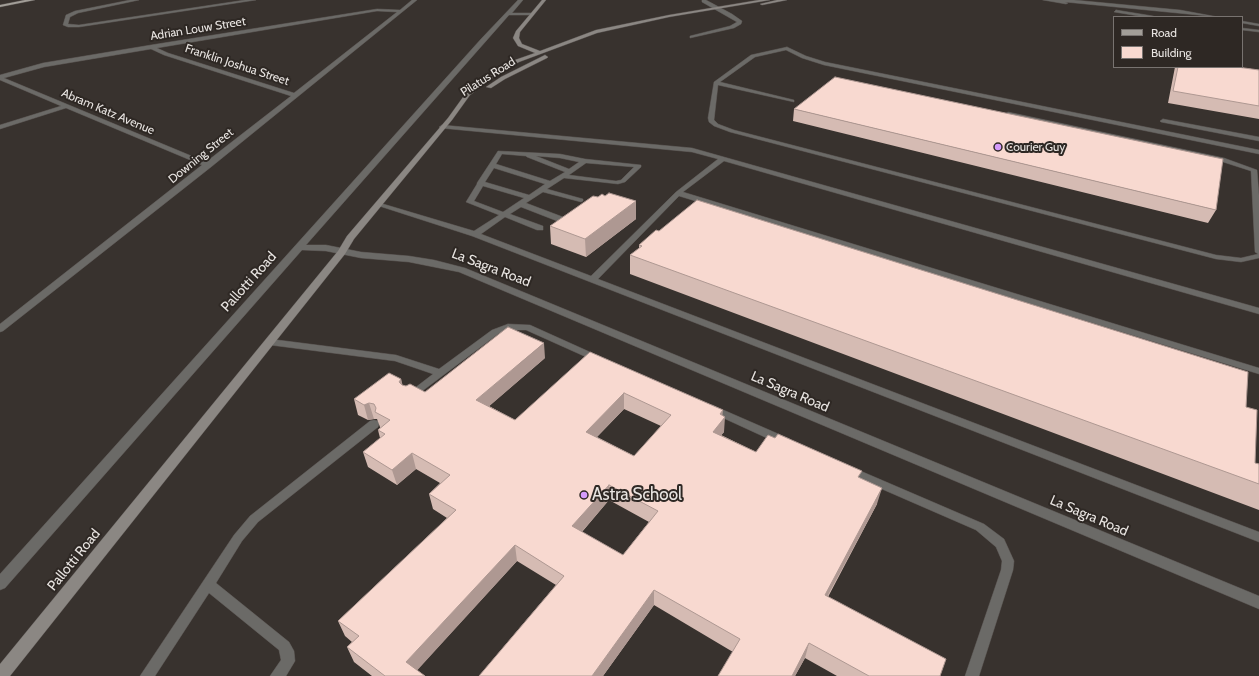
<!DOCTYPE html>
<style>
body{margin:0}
#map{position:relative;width:1259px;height:676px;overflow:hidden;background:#38322e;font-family:Cabin,sans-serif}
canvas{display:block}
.legend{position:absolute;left:1113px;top:16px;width:130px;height:52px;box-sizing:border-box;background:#2e2824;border:1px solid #787370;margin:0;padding:5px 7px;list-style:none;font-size:12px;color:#e8e4e1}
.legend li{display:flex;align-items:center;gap:8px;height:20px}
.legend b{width:20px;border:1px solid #787370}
</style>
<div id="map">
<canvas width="1259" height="676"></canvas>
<ul class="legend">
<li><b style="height:5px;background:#a29e98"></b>Road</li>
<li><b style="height:11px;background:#f8d9d0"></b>Building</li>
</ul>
</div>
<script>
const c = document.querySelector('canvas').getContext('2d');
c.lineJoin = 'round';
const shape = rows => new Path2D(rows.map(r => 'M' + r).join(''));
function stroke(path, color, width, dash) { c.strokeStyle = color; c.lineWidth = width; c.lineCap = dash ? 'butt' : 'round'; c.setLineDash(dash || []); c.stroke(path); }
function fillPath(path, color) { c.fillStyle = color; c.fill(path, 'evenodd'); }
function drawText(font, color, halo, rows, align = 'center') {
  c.font = font + ' Cabin,sans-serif'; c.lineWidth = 4; c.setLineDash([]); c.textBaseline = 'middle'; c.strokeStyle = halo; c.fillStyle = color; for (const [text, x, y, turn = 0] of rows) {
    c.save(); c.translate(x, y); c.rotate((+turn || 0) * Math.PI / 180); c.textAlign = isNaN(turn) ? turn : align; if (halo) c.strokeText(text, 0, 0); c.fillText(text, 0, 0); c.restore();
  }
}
const lane = shape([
 [1043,0,1074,0,1180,10,1218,17,1065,2,1068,3,1066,4,1043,0],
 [1116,10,1153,16,1155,17,1145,17,1114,12,1116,10],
 [1242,21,1259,24,1259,26,1242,23,1242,21],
 [1242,28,1259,30,1259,32,1242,30,1242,28],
 [787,47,806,56,825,62,1259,150,1259,154,824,65,802,58,786,50,755,57,720,82,794,100,794,102,718,85,714,120,718,124,734,130,1216,255,1241,258,1258,254,1255,252,1251,171,1220,161,1005,114,1008,112,1224,158,1257,170,1259,195,1259,258,1241,262,1216,259,730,132,714,126,709,122,708,118,714,82,751,55,787,47],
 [1163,119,1259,137,1259,141,1161,122,1160,121,1163,119],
 [442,125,692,148,1259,308,1259,314,724,161,683,192,1259,368,1259,374,679,196,598,279,1259,532,1259,542,472,236,376,205,376,203,380,203,474,231,499,215,466,202,477,184,477,183,498,151,560,154,585,159,641,165,641,167,625,182,618,184,564,178,547,189,583,199,583,201,581,202,543,192,526,203,563,217,563,221,557,221,521,207,510,214,543,226,543,230,537,230,505,217,481,234,591,276,676,192,718,159,692,152,440,128,439,127,442,125],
 [502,154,526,156,527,157,565,172,550,181,496,164,502,154],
 [536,156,560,158,579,162,569,169,536,156],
 [586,163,634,167,621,180,616,181,569,175,586,163],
 [494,168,545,184,529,195,485,182,494,168],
 [483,186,524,198,503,212,474,201,483,186],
 [508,324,530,325,601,357,603,359,598,362,595,361,526,330,509,330,498,334,413,398,410,399,407,398,405,396,407,394,433,374,395,361,270,345,265,342,270,339,396,355,439,369,492,330,508,324],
 [712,405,790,439,791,442,790,445,786,446,782,445,708,411,707,409,708,407,712,405],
 [374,420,378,421,379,424,378,427,258,522,242,541,216,583,289,642,294,651,295,661,286,676,270,676,281,660,279,650,209,593,155,676,140,676,234,535,250,516,370,421,374,420],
 [849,466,984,524,1004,539,1014,561,1013,570,979,676,965,676,1001,570,1002,561,996,547,976,530,845,473,844,470,845,467,849,466]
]);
const street = shape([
 [130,0,139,0,78,13,70,17,68,24,79,25,245,0,256,0,79,27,68,27,63,25,66,15,75,11,130,0],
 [412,0,417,0,211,167,3,331,0,332,0,324,202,165,66,108,0,129,0,125,61,106,0,80,0,75,43,63,151,45,377,9,400,10,412,0],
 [377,11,397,12,294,93,168,53,157,48,377,11],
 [151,49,164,55,291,96,206,162,4,78,44,67,151,49],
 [518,0,523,0,512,13,532,13,534,15,509,15,306,245,326,245,361,252,409,256,434,260,465,268,1259,596,1259,609,459,272,409,262,361,258,326,251,302,250,5,588,0,590,0,574,481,39,518,0],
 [702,0,706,0,732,14,742,21,741,24,734,28,690,38,690,36,730,26,737,22,702,2,702,0]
]);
const secondary = shape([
 [542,0,546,0,520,32,519,38,522,44,540,51,596,30,669,15,759,0,770,0,669,17,597,33,519,62,500,73,470,95,452,120,354,239,345,254,10,676,0,676,0,664,338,251,347,236,448,118,466,93,496,71,515,60,535,53,518,46,513,38,516,31,542,0],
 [777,0,787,0,762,5,760,4,777,0],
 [545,55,548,57,547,58,505,79,491,88,486,87,501,77,545,55]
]);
const primary = shape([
 [25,0,35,0,0,7,0,5,25,0]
]);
const wall = shape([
 [1175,67,1237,67,1259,70,1259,119,1168,103],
 [794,109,1216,210,1208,223,793,121],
 [605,196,636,201,636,219,586,257,551,244,550,226,598,197],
 [639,245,1246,407,1255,463,1259,464,1259,510,630,274,630,255,639,248],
 [590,352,722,416,724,432,721,435,756,452,860,478,877,504,828,597,940,676,837,676,805,658,795,676,718,676,733,652,654,605,603,676,479,676,556,585,517,561,417,670,425,676,372,676,354,662,347,647,352,642,345,636,338,621,447,518,433,509,429,494,440,483,416,469,397,485,368,467,363,452,380,438,378,430,380,428,380,427,377,419,374,419,368,420,358,415,354,399,401,379,402,385,425,392,545,358,489,406,515,420],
 [624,409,661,426,634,456,597,437],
 [609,500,649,522,623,555,582,532]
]);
const shadedWall = shape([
 [636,201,636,219,586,257,585,239],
 [544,343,545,358,479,415,476,400],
 [401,379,405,394,399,382],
 [624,393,624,409,587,447,586,432],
 [369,403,374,419,368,420,364,405],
 [723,410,722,421,725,417,724,432,712,447,713,432,720,414],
 [412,453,416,469,397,485,392,470],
 [609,485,609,500,573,542,572,526],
 [882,488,877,504,820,610,825,595],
 [515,545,517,561,412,676,406,662],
 [654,590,654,605,603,676,592,676],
 [809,643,805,658,795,676,792,676]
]);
const building = shape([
 [1178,67,1237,67,1259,70,1259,106,1173,91,1178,67],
 [835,77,1223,159,1216,210,794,109,835,77],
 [609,193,636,201,585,239,550,226,593,196,598,197,602,194,605,196,609,193],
 [697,200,1248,372,1246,407,1257,410,1255,463,1259,464,1259,484,630,255,642,246,639,245,656,230,659,231,697,200],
 [508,327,544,343,476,400,515,420,590,352,723,410,720,414,725,417,713,432,756,452,768,435,775,438,778,434,862,471,858,477,882,488,825,595,946,659,940,676,869,676,809,643,792,676,718,676,740,639,654,590,592,676,479,676,564,576,515,545,406,662,425,676,385,676,347,647,359,636,338,621,456,510,429,494,450,475,412,453,392,470,363,452,385,434,378,430,390,420,375,412,376,408,374,404,369,403,364,405,354,399,389,373,401,379,399,382,402,385,406,386,410,384,425,392,508,327],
 [624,393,671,415,634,456,586,432,624,393],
 [609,485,658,511,623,555,572,526,609,485]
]);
const markers = [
 [998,147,4,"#d59bfb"],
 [584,495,4,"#d59bfb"]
];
const farStreetnames = [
 ["Adrian Louw Street",198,29,-9],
 ["Franklin Joshua Street",237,65,18],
 ["Pilatus Road",488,77,-32],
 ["Abram Katz Avenue",108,112,23],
 ["Downing Street",201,156,-39]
];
const farPoinames = [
 ["Courier Guy",1006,147]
];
const streetNames = [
 ["La Sagra Road",491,268,21],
 ["Pallotti Road",249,282,-48],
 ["La Sagra Road",790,392,23],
 ["La Sagra Road",1089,516,23],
 ["Pallotti Road",74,560,-51]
];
const nearPoinames = [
 ["Astra School",592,495]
];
stroke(lane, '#544e4b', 1);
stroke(street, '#544e4b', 1);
stroke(secondary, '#544e4b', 1);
stroke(primary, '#544e4b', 1);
fillPath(lane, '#6b6a67');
fillPath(street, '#6b6a67');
fillPath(secondary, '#8b8783');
fillPath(primary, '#a29e98');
fillPath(wall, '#d5bbb3');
fillPath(shadedWall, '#ae9892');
fillPath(building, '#f8d9d0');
stroke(building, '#ae9892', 1);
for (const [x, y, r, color] of markers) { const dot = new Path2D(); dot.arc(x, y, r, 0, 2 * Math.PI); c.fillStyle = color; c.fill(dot); stroke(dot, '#2e2824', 1.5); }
drawText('12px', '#e8e4e1', '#2e2824', farStreetnames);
drawText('12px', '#e8e4e1', '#2e2824', farPoinames, 'left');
drawText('14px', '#e8e4e1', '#2e2824', streetNames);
drawText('17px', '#e8e4e1', '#2e2824', nearPoinames, 'left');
</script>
